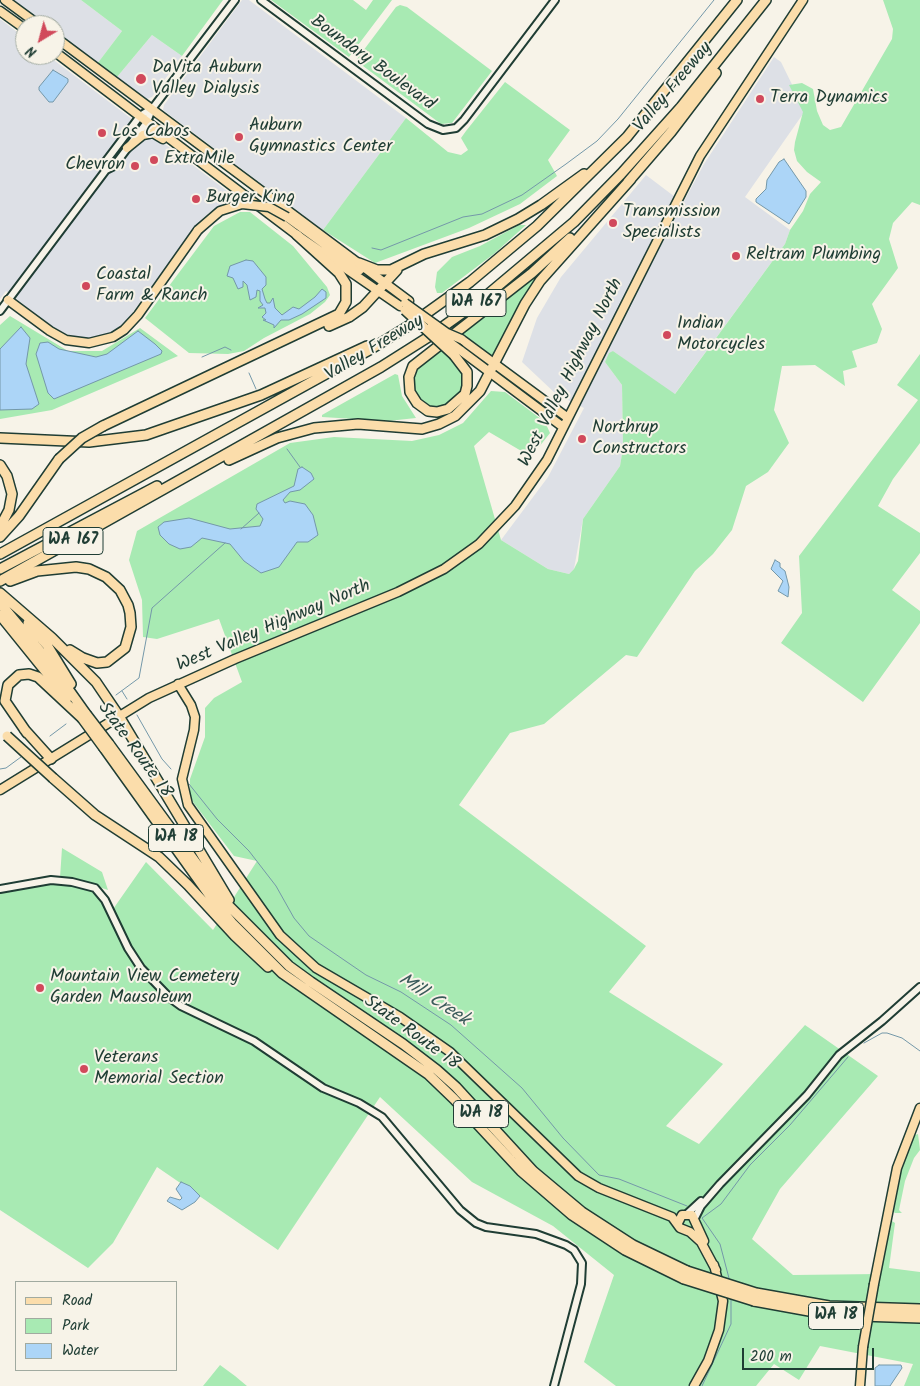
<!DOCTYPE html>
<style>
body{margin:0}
#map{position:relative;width:920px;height:1386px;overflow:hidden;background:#f7f3e8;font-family:Kalam,sans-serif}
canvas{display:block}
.legend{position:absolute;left:15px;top:1281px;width:162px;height:90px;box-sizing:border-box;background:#f7f3e8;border:1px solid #a1aaa0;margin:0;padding:6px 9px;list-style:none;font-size:15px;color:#1f3d34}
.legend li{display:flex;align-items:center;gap:10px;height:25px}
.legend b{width:25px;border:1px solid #a1aaa0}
.north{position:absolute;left:15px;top:15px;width:50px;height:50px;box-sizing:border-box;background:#f7f3e8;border:1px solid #a1aaa0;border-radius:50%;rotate:217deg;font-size:14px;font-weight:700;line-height:20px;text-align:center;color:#1f3d34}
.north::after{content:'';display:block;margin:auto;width:18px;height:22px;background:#d1495b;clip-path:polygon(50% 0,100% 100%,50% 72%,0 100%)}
.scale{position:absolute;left:742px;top:1348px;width:132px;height:22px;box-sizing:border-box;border:2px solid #1f3d34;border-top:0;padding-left:6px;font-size:15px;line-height:18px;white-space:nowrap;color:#1f3d34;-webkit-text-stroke:4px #f7f3e8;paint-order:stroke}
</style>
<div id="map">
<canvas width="920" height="1386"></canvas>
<ul class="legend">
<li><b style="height:6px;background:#fbddab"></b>Road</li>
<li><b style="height:14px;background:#a8eab3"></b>Park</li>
<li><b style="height:14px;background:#acd5f7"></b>Water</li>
</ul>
<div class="north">N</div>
<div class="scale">200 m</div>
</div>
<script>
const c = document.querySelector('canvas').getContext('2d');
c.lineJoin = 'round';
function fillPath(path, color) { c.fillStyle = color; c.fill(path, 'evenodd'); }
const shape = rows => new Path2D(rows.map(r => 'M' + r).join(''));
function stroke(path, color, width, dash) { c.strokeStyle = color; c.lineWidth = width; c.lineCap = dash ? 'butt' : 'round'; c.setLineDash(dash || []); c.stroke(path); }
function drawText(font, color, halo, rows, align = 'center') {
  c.font = font + ' Kalam,sans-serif'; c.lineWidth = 4; c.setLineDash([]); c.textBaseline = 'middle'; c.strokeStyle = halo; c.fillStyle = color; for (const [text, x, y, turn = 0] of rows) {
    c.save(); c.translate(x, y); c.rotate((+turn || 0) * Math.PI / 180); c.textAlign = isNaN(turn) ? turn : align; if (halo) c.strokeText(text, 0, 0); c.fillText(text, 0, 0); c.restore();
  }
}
const built = shape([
 [13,0,81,0,122,31,97,64,55,32,55,25,46,25],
 [242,0,249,0,406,118,323,230,163,110,164,105],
 [0,19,25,38,25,55,47,55,231,194,223,205,210,212,202,219,124,324,108,335,88,339,69,335,53,327,6,291,0,299],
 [152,35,182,56,152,97,147,99,117,77],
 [774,57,781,62,805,111,745,197,790,230,785,244,674,395,613,351,605,362,622,385,623,448,620,466,583,519,574,569,569,574,548,569,501,540,548,477,584,408,556,394,522,362,537,318,561,277,646,175,683,203,704,164]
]);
const green = shape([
 [81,0,223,0,182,56,152,35,117,77,97,64,122,31],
 [271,0,353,0,366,10,373,0,392,0,349,57],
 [883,0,920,0,920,205,912,202,893,223,889,239,898,268,872,304,882,329,877,343,852,351,857,367,843,371,845,386,815,365,782,366,774,410,789,443,768,472,746,486,732,530,713,554,695,571,637,657,626,655,544,724,510,733,459,805,646,946,609,992,723,1064,666,1126,699,1144,805,1025,878,1076,780,1189,752,1239,793,1275,879,1274,892,1221,895,1223,889,1268,920,1272,920,1386,904,1386,913,1364,820,1346,799,1380,774,1364,756,1386,616,1386,584,1362,614,1275,553,1226,472,1182,380,1097,278,1250,157,1167,113,1243,88,1268,0,1210,0,889,36,882,89,885,111,912,146,862,213,930,257,861,234,856,193,802,190,793,190,779,205,737,205,708,214,698,242,682,219,619,157,639,143,637,142,600,129,560,137,531,290,443,334,437,412,441,439,435,463,423,491,391,505,392,545,422,550,433,539,447,523,452,489,432,474,446,501,540,548,569,569,574,574,569,578,561,583,519,620,466,623,448,622,385,605,362,609,353,613,351,675,394,785,244,790,230,803,211,810,194,821,182,807,172,797,161,794,150,795,142,803,112,789,85,802,83,813,89,817,111,823,125,830,130,841,127,892,39,893,29],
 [400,5,407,7,492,71,452,123,441,124,359,63,357,59,396,7],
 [505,82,570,130,548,160,557,176,520,204,469,228,375,263,323,230,406,118,448,152,461,155,468,150,461,138,466,131],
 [240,212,250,212,293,246,327,287,330,295,325,302,310,314,264,338,244,351,228,354,189,353,145,318,214,226],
 [519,225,526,225,495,253,442,293,437,293,435,287,437,272,452,257,480,246],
 [538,272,540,274,494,357,460,333],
 [10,316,68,351,102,351,140,328,178,356,52,410,0,419,0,325],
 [442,349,458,366,464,380,464,389,455,402,435,409,425,406,417,397,413,380,417,370,423,363],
 [920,354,920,443,893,479,878,506,920,533,920,553,892,590,920,611,920,623,863,702,781,643,802,613,799,556,918,400,897,385],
 [395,374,398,375,402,396,416,418,388,421,322,417,322,415,329,411],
 [62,848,102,872,108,890,78,880,60,878],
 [918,1134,920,1150,914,1158,905,1181,899,1210,902,1213,895,1213,892,1210,902,1164,912,1136],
 [220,1365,235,1376,247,1386,203,1386]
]);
const water = shape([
 [53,70,68,79,68,82,53,102,49,102,39,90,39,87,53,70],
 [784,159,806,191,806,197,789,224,756,202,756,199,766,189,767,180,779,162,784,159],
 [246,260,253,261,266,277,266,285,262,289,265,299,267,303,270,303,273,298,275,308,282,315,293,307,299,309,315,297,322,289,326,292,326,298,302,314,289,320,281,320,274,328,274,325,263,320,266,320,262,317,266,313,265,308,258,308,263,305,260,301,260,291,257,290,256,297,250,300,247,285,243,281,243,287,238,289,233,278,227,276,230,266,246,260],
 [21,327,30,338,26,364,39,404,32,409,0,410,0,349,21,327],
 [138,331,155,344,162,351,161,354,54,399,48,393,36,354,40,343,48,342,59,349,96,357,107,354,138,331],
 [302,467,311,473,314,479,300,490,290,492,283,500,285,503,290,501,305,504,313,515,318,535,308,542,297,542,279,567,261,573,244,561,230,544,202,538,191,547,180,549,169,544,160,535,158,527,164,522,189,518,230,529,260,526,263,519,256,509,257,504,294,486,298,469,302,467],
 [775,560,780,563,780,567,785,571,789,587,788,597,778,591,783,581,771,569,775,560],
 [181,1182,190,1186,200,1196,195,1202,182,1210,167,1201,170,1197,180,1200,182,1198,176,1189,181,1182],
 [879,1365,901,1365,902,1368,890,1386,875,1386,875,1368,879,1365]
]);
const stream = shape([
 [372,248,381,250,463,217,482,214,522,195,566,164,597,141,618,119,714,0],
 [202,357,225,347,231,350],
 [249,373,256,389],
 [287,449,300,467],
 [241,529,259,513],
 [122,691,127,699],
 [116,695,139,678,152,608,225,543],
 [137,715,162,759,171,769],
 [50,736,66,724],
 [0,769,6,768,21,757],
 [189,784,217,819,249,851,276,886,294,918,309,936,366,975,401,992,451,1025,522,1088,563,1138,599,1175,619,1179,687,1206],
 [864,1043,882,1033,887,1033,902,1038,920,1051],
 [730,1282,720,1244,702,1218,721,1204,750,1165,790,1125,848,1057],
 [702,1386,731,1324,731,1298]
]);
const minor = shape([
 [261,0,428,124,443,130,456,128,464,120,555,0],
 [106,170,106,161,134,124,140,116,151,109],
 [0,311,106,170,114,166,147,122,152,109,235,0],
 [0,889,51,880,72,882,95,888,105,900,128,948,141,968,170,998,181,1006,254,1041,323,1088,359,1103,382,1117,460,1210,476,1223,486,1227,536,1234,566,1245,574,1250,582,1263,581,1284,554,1386],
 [688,1213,701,1201],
 [695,1218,701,1206,720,1184,807,1095,839,1055,882,1021,920,987]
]);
const major = shape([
 [5,0,39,25],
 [0,11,25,29],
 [55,37,409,301],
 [55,52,297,235,400,306],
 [127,148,143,135,153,133,163,139],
 [287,217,360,270],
 [8,300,50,331,66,340,89,343,113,337,124,330,138,315,198,230],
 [461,339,568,418],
 [460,350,563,427],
 [178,684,191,705,195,717,194,730,182,779,188,805,280,935,316,968,400,1017,450,1052,578,1176,599,1188,672,1217,680,1228,690,1232,701,1242,716,1270],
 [0,790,149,698,235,659,398,592,444,569,479,544,515,506,547,460,700,156,803,0],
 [678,1223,682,1215,692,1215,704,1241],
 [874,1284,897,1168,920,1108],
 [694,1386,708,1361,719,1330,723,1301,714,1265],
 [860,1386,863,1347]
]);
const highway = shape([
 [628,182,671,132,716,73],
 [359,263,377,270,391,270,424,254,485,235,518,219,541,205,584,174],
 [329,326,349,317,363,307,397,270],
 [454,355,467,372,467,386,465,394,448,409,437,412,428,411,417,403,410,392,409,377,413,366,532,273,570,238],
 [103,426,339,314,346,302,346,284,339,273,297,235],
 [0,438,89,442,146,435,261,395,367,346],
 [229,460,277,438,314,428,358,424,422,429,439,424,455,416,480,391,525,304,540,281,631,179],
 [0,465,7,476,12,494,9,510,0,527],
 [0,537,19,516,59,459],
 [0,554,371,349,410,325,470,282,537,226,627,137,737,0],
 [0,569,157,486],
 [0,581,381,367,430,336,486,296,574,222,621,174,681,107,766,0],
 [10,581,37,571,76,567,89,569,106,577,120,590,128,605,130,613,131,627,125,648,107,662,97,663,83,658,70,650],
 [0,593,52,638,96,682,119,716,229,900],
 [0,603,49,662,86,714],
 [0,615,67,698],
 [28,623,47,645,71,684],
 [24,729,51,759],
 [27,733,5,701,8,685,19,675,29,674,38,677,82,718],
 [109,744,223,900,289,966,311,982,403,1044,437,1070,456,1087,533,1171,582,1212,633,1245,687,1271],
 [104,748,210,896,233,924,282,973,428,1074,454,1099,521,1171,572,1215,625,1250,684,1279],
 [53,778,95,815,159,857,188,885,235,936,268,967],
 [756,1293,829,1306,920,1309],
 [754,1301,831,1315,920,1318]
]);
const majorBridge = shape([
 [198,230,220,211,242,204,269,207,287,217],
 [405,303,447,333,461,339],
 [430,328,460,350],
 [863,1347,874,1284]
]);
const highwayBridge = shape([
 [405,310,454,355],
 [59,459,82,438,103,426],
 [86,714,109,744],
 [82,718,104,748],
 [7,736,53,778],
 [687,1271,756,1293],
 [684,1279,754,1301]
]);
const markers = [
 [141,79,6,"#d1495b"],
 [760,99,5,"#d1495b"],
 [102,133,5,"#d1495b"],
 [239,137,5,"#d1495b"],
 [154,160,5,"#d1495b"],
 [135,166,5,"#d1495b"],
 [196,199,5,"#d1495b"],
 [613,223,5,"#d1495b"],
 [736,256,5,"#d1495b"],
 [86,286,5,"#d1495b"],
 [667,335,5,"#d1495b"],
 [582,439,5,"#d1495b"],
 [40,988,5,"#d1495b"],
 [84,1069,5,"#d1495b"]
];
const shields = [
 [476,303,60],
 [73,541,60],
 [176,838,55],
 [481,1114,55],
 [836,1316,55]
];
const shieldNames = [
 ["WA 167",476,303],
 ["WA 167",73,541],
 ["WA 18",176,838],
 ["WA 18",481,1114],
 ["WA 18",836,1316]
];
const streetNames = [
 ["Boundary Boulevard",372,64,36],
 ["Valley Freeway",674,88,-50],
 ["Valley Freeway",375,349,-31],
 ["West Valley Highway North",572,373,-63],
 ["West Valley Highway North",274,627,-23],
 ["State Route 18",134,751,54],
 ["State Route 18",411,1034,36]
];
const poiNames = [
 ["DaVita Auburn",152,69],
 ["Valley Dialysis",152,90],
 ["Terra Dynamics",770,99],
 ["Auburn",249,127],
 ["Gymnastics Center",249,148],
 ["Los Cabos",112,133],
 ["ExtraMile",164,160],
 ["Chevron",125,166,"right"],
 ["Burger King",206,199],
 ["Transmission",623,213],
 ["Specialists",623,234],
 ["Reltram Plumbing",746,256],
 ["Coastal",96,276],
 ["Farm & Ranch",96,297],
 ["Indian",677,325],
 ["Motorcycles",677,346],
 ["Northrup",592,429],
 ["Constructors",592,450],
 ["Mountain View Cemetery",50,978],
 ["Garden Mausoleum",50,999],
 ["Veterans",94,1059],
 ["Memorial Section",94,1080]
];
const waterNames = [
 ["Mill Creek",433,1001,33]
];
fillPath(built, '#dde0e6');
fillPath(green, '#a8eab3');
fillPath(water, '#acd5f7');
stroke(water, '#7498a9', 1);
stroke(stream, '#7498a9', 1);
stroke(minor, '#1f3d34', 10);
stroke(major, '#1f3d34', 11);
stroke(highway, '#1f3d34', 12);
stroke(minor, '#f7f3e8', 6);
stroke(major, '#fbddab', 8);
stroke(highway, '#fbddab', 9);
stroke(majorBridge, '#1f3d34', 11, []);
stroke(highwayBridge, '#1f3d34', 12, []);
stroke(majorBridge, '#fbddab', 8);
stroke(highwayBridge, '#fbddab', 9);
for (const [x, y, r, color] of markers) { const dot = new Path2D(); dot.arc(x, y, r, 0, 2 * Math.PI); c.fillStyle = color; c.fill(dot); stroke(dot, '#f7f3e8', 2); }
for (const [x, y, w] of shields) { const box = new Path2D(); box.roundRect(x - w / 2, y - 13.5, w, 27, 4); c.fillStyle = '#f7f3e8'; c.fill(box); stroke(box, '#1f3d34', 1); }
drawText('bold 16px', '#1f3d34', null, shieldNames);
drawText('18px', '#1f3d34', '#f7f3e8', streetNames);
drawText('18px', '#1f3d34', '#f7f3e8', poiNames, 'left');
drawText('italic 19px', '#3b5b5b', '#f7f3e8', waterNames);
</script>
